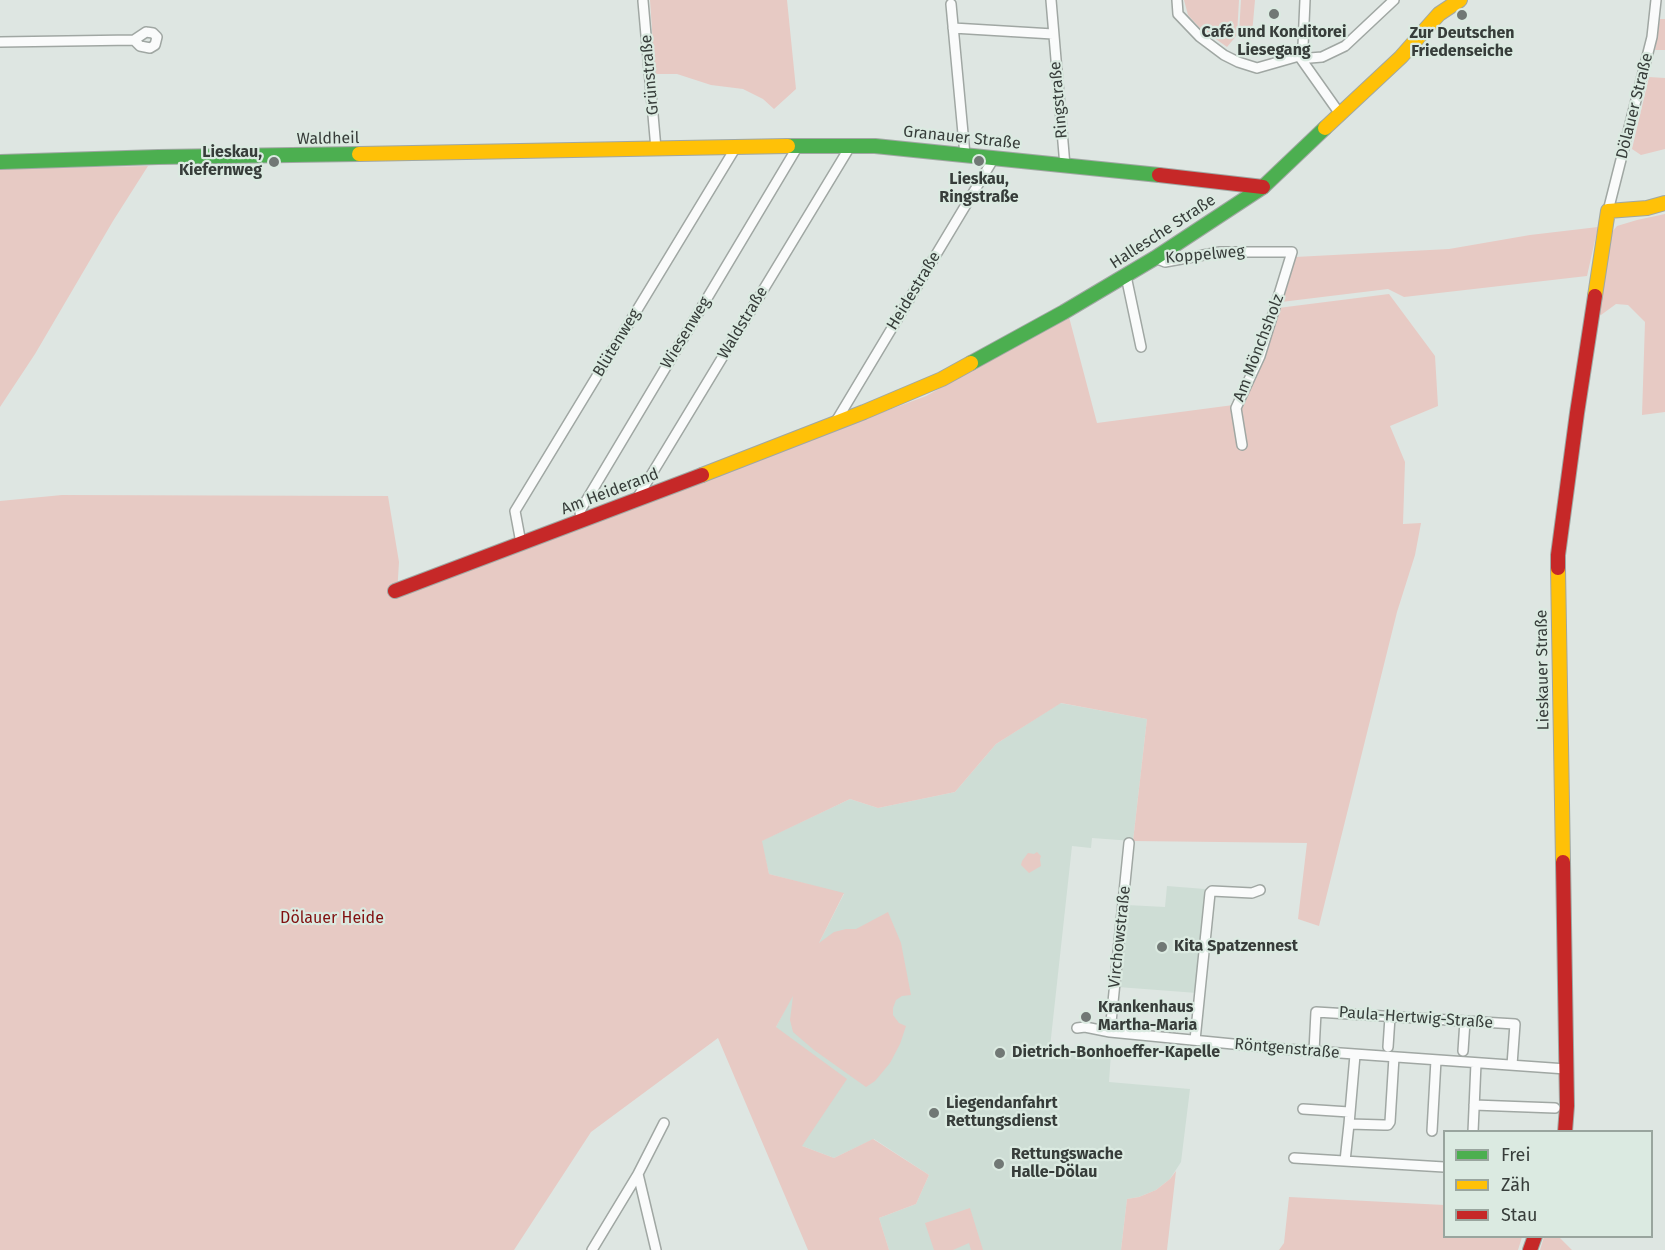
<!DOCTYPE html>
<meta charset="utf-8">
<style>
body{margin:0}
#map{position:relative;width:1665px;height:1250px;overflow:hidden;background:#dee6e2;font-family:"Fira Sans",sans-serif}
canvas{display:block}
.legend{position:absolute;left:1443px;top:1130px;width:210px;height:108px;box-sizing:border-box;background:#dbeae1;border:2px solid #99a59e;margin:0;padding:8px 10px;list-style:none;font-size:18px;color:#373d3a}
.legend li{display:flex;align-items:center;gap:12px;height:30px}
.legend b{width:30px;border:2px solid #99a59e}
</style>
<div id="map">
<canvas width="1665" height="1250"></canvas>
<ul class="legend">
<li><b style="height:8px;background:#4caf50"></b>Frei</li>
<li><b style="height:8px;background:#ffc107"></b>Zäh</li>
<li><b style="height:8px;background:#c62828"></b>Stau</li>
</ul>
</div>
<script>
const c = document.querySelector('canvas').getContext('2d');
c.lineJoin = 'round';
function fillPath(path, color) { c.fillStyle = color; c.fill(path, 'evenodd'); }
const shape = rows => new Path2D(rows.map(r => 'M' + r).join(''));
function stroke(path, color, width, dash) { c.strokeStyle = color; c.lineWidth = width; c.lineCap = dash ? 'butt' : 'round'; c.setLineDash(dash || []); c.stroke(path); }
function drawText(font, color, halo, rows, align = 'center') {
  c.font = font + ' "Fira Sans",sans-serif'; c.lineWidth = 4.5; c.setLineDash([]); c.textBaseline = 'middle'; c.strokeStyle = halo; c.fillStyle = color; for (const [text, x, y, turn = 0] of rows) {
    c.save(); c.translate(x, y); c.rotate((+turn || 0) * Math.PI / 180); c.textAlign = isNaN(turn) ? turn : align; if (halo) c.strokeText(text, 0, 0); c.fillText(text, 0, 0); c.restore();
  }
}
const built = shape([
 [1060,703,1147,719,1133,841,1092,838,1091,848,1072,846,1050,1047,1111,1053,1109,1082,1190,1089,1181,1162,1170,1179,1156,1190,1139,1197,1127,1199,1121,1250,889,1250,879,1218,916,1204,929,1175,874,1139,834,1158,802,1146,776,1027,844,894,769,874,761,841,850,799,878,808,955,792,996,744],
 [1167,886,1205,889,1197,993,1118,987,1127,905,1165,907]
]);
const green = shape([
 [650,0,787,0,796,89,774,109,763,99,743,89,711,85,677,74,655,74],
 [1184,0,1239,0,1237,35,1227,47,1199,27,1188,15],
 [1241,0,1255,0,1252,34,1239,33],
 [1660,19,1665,19,1665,50,1655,50],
 [1649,77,1665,78,1665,149,1641,155,1632,149],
 [148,166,113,221,35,354,0,407,0,169],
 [1665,214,1665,412,1642,415,1645,322,1628,305,1616,304,1601,315,1597,312,1609,239,1612,232,1617,226,1637,220],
 [1598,227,1587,276,1404,297,1388,289,1281,302,1295,257,1449,249,1530,235],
 [1389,294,1435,356,1438,406,1390,426,1405,462,1403,524,1421,523,1415,555,1397,612,1319,926,1298,919,1307,843,1133,841,1147,719,1061,703,996,744,955,792,878,808,850,799,762,841,769,874,844,893,819,943,834,932,846,929,856,929,888,912,901,943,911,995,902,996,896,1000,893,1008,893,1015,899,1023,906,1026,900,1044,890,1063,875,1081,866,1087,814,1050,793,1032,790,1020,793,996,776,1027,847,1079,802,1146,834,1158,873,1139,929,1175,916,1204,879,1218,889,1250,808,1250,718,1038,591,1132,514,1250,0,1250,0,501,62,495,388,496,399,562,397,594,926,396,1069,317,1097,423,1241,404,1278,308],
 [1037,852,1041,856,1040,859,1041,866,1029,873,1021,865,1022,861,1028,853,1034,854],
 [1176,1171,1167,1250,1121,1250,1127,1199,1139,1197,1156,1190,1170,1179],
 [1289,1197,1444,1205,1444,1236,1522,1237,1518,1250,1279,1250,1284,1243],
 [970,1208,983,1250,971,1250,969,1243,953,1250,934,1250,925,1223],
 [1544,1237,1559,1237,1572,1250,1540,1250]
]);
const street = shape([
 [1051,0,1065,166],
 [1177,0,1178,14,1200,37,1224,55,1238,62,1257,68,1299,56,1310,58,1322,57,1345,46,1394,0],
 [643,1,656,149],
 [951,4,965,155],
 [953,28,1053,34],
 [146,32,153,33,157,37,155,45,150,48,140,46,134,40,146,32],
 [0,42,134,40],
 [1299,56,1340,114],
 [1299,56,1303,46,1305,0],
 [1608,211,1652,37,1656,0],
 [1155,258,1165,262,1220,252,1292,252,1260,356,1236,408,1242,445],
 [1126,276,1141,347],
 [835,423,994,158],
 [636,500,851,145],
 [581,521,580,511,798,146],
 [521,543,515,511,736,147],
 [1077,1028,1085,1027,1110,1032,1284,1049,1566,1069],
 [1110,1032,1129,843],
 [1195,1040,1210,893,1212,891,1252,893,1260,890],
 [1388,1047,1390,1017],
 [1314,1051,1316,1012,1515,1024,1512,1065],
 [1463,1051,1465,1021],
 [1474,1105,1555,1108],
 [1303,1109,1349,1112],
 [1349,1124,1355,1055],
 [1432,1131,1436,1060],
 [1473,1132,1476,1063],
 [1294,1158,1444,1167],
 [1345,1161,1349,1124,1384,1125,1388,1125,1390,1122,1394,1057],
 [592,1250,638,1174],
 [656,1250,638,1174,664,1123]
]);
const fast = shape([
 [788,146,875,146,1159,175],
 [0,162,158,157,359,154],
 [971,363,1064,312,1155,258,1263,187,1325,128]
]);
const slow = shape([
 [1325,128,1401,57,1439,14,1460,0],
 [359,154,788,146],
 [1595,296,1608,211,1647,208,1665,203],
 [702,475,864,412,942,379,971,363],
 [1558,568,1563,862]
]);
const jam = shape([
 [1159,175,1263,187],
 [1558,568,1558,555,1577,413,1595,296],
 [395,591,702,475],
 [1563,862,1567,1106,1565,1132],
 [1530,1250,1535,1236]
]);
const markers = [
 [1274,14,6,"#717875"],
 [1462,15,6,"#717875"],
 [979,161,6,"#717875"],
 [274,162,6,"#717875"],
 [1162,947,6,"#717875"],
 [1086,1017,6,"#717875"],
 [1000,1053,6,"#717875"],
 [934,1113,6,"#717875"],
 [999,1164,6,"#717875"]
];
const poiNames = [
 ["Café und Konditorei",1274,33,"center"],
 ["Liesegang",1274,51,"center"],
 ["Zur Deutschen",1462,34,"center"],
 ["Friedenseiche",1462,52,"center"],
 ["Lieskau,",262,153,"right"],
 ["Kiefernweg",262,171,"right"],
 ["Lieskau,",979,180,"center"],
 ["Ringstraße",979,198,"center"],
 ["Kita Spatzennest",1174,947],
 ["Krankenhaus",1098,1008],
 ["Martha-Maria",1098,1026],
 ["Dietrich-Bonhoeffer-Kapelle",1012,1053],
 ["Liegendanfahrt",946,1104],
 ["Rettungsdienst",946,1122],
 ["Rettungswache",1011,1155],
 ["Halle-Dölau",1011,1173]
];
const streetNames = [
 ["Grünstraße",650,75,-95],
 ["Ringstraße",1059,100,-95],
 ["Dölauer Straße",1635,106,-76],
 ["Granauer Straße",962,138,6],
 ["Waldheil",328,139,-1],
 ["Hallesche Straße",1163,232,-33],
 ["Koppelweg",1205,255,-5],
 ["Heidestraße",914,291,-59],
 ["Waldstraße",743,323,-59],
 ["Wiesenweg",686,333,-59],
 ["Blütenweg",617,343,-59],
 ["Am Mönchsholz",1259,348,-69],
 ["Am Heiderand",610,492,-21],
 ["Lieskauer Straße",1543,670,-91],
 ["Virchowstraße",1120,937,-84],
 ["Paula-Hertwig-Straße",1416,1018,4],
 ["Röntgenstraße",1287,1049,5]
];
const parkNames = [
 ["Dölauer Heide",332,919]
];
fillPath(built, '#ceddd5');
fillPath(green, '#e7cac4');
stroke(street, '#a0a7a3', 12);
stroke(fast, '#a0a7a3', 16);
stroke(slow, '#a0a7a3', 16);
stroke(jam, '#a0a7a3', 16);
stroke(street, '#fafbfb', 9);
stroke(fast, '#4caf50', 14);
stroke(slow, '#ffc107', 14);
stroke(jam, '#c62828', 14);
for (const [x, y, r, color] of markers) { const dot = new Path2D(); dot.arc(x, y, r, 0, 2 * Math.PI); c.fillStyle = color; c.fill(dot); stroke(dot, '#dbeae1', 2); }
drawText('bold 16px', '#373d3a', '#dbeae1', poiNames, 'left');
drawText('16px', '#373d3a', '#dbeae1', streetNames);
drawText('16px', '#811010', '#dbeae1', parkNames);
</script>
